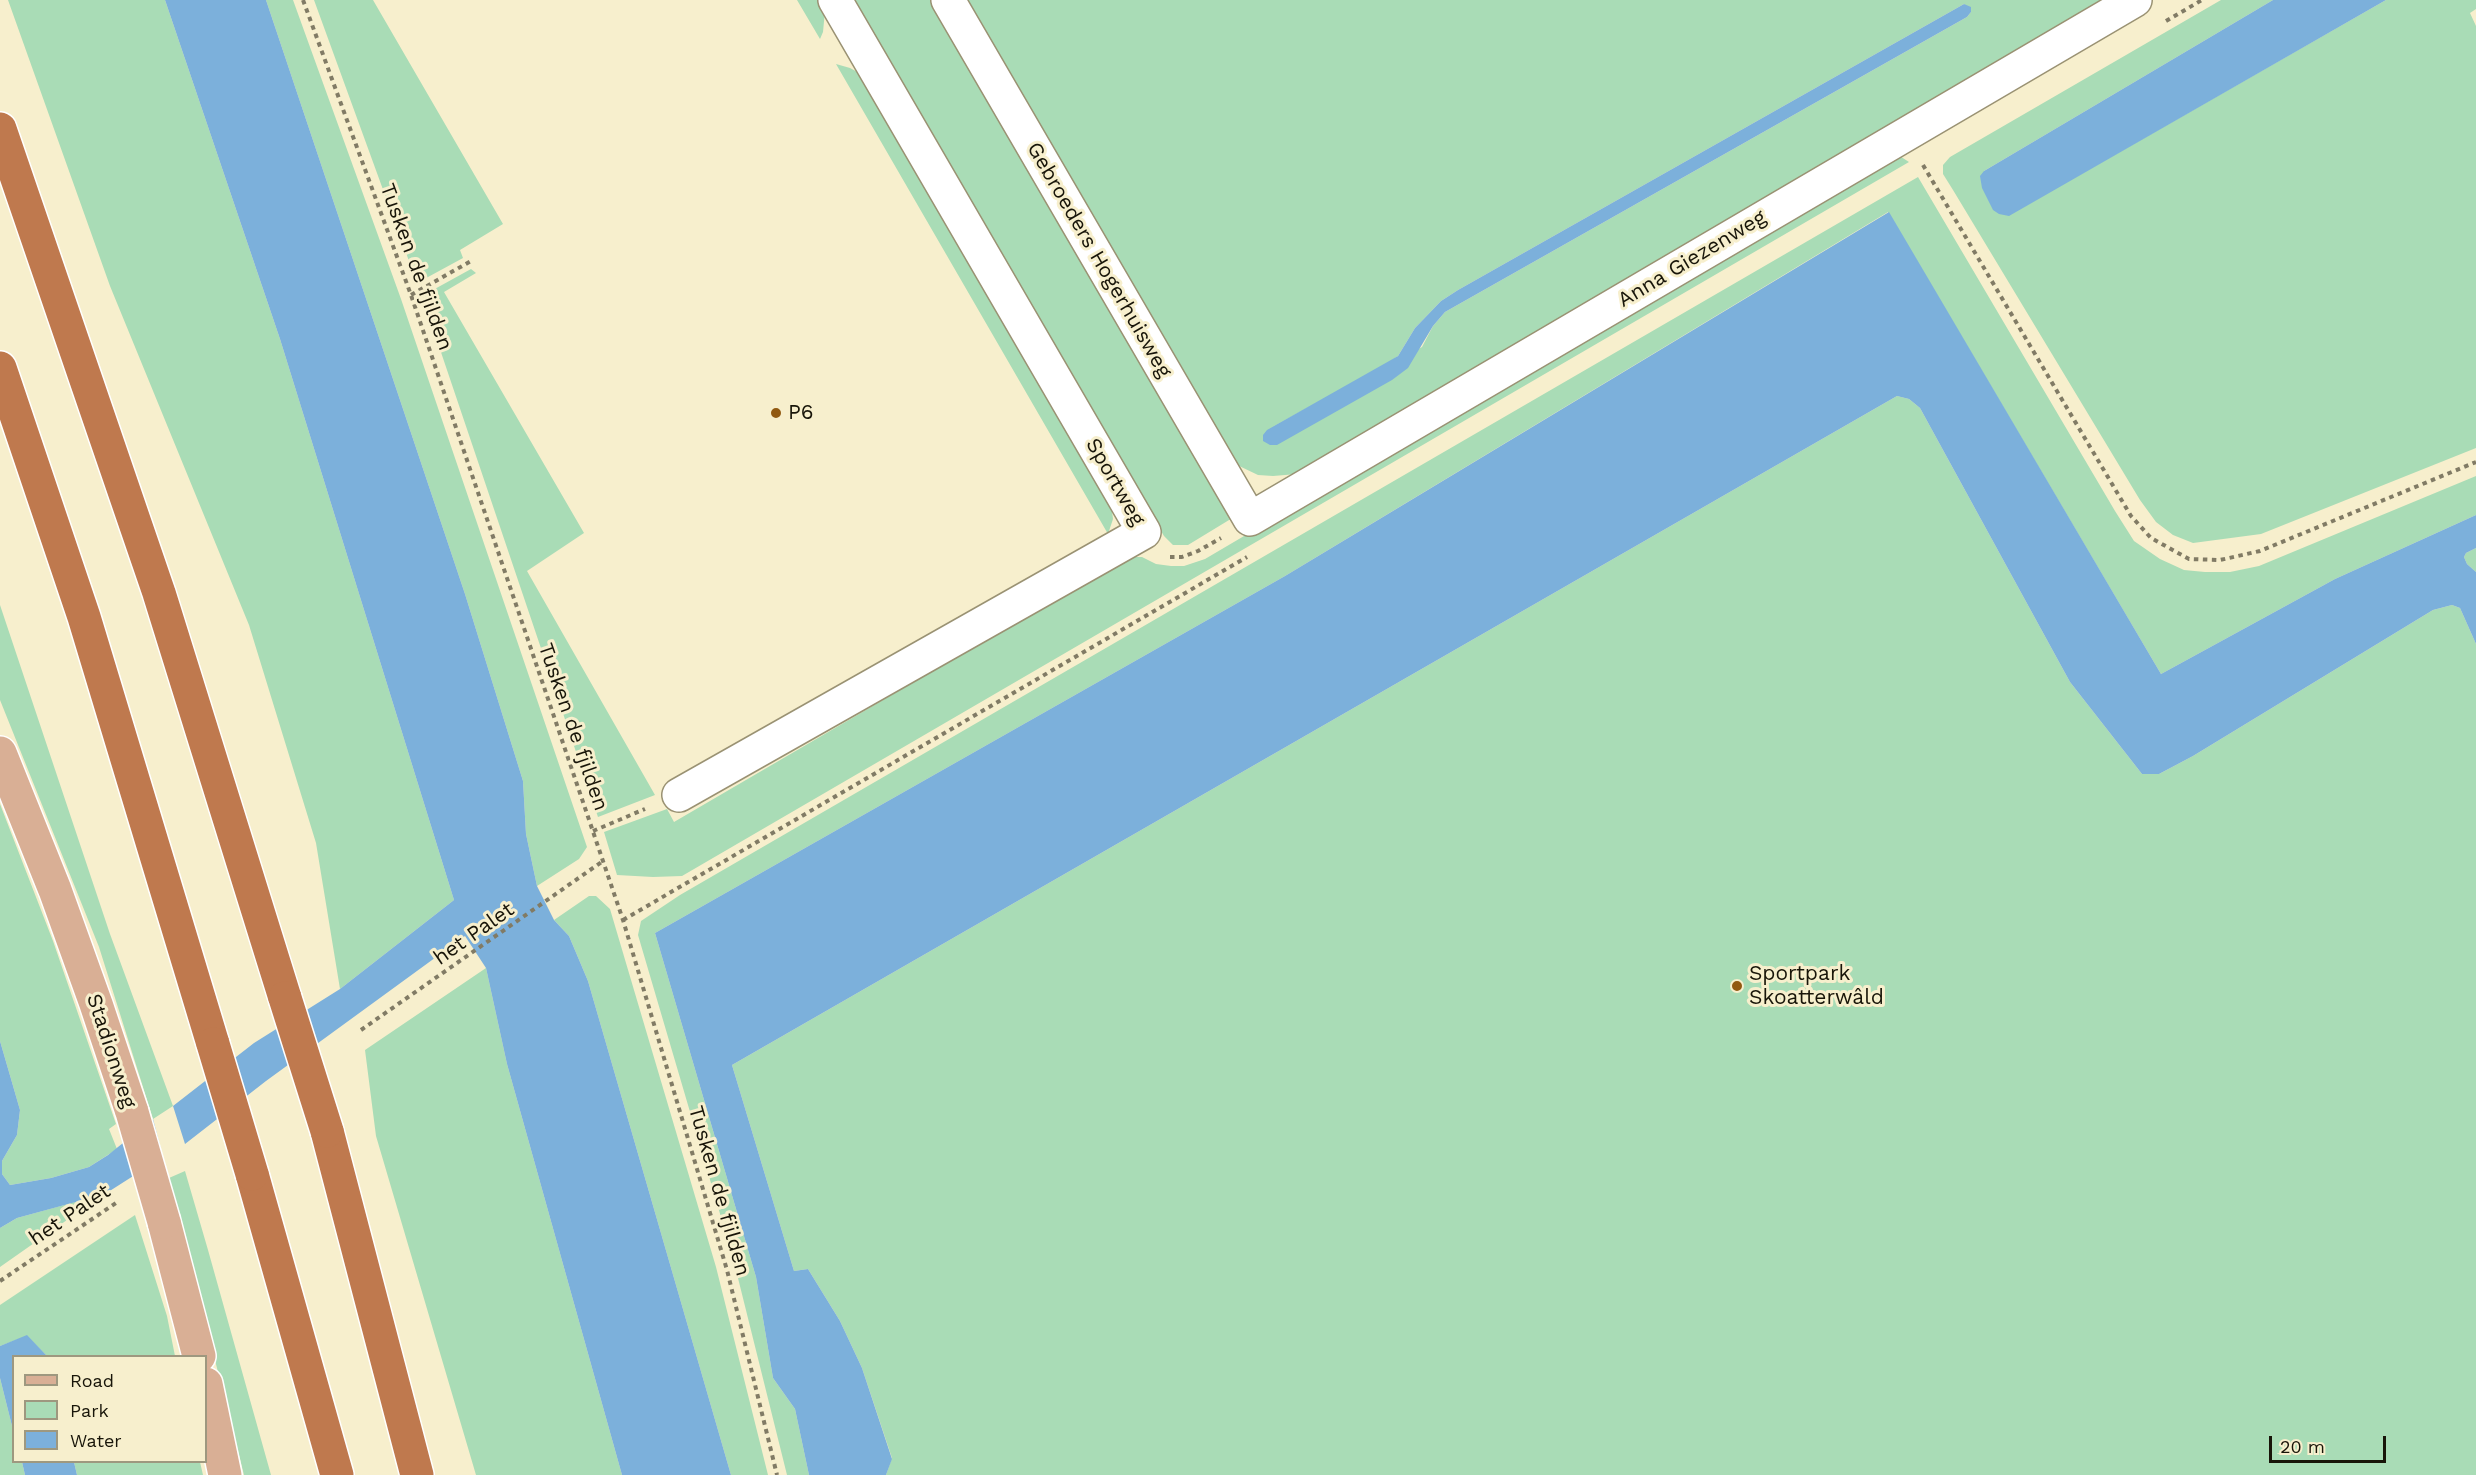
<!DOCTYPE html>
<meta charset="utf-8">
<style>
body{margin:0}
#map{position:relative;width:2476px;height:1475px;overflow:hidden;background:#f7efcd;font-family:"Work Sans",sans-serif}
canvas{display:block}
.legend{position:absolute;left:12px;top:1355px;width:195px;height:108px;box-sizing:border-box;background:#f7efcd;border:2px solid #9e987f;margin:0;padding:8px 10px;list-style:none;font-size:18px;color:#181509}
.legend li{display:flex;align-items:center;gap:12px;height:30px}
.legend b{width:30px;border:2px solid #9e987f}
.scale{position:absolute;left:2269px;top:1436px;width:117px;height:27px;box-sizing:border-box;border:3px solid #181509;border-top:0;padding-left:8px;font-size:18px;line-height:21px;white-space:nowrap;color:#181509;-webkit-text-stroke:4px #f7efcd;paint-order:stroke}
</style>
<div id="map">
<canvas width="2476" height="1475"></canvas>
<ul class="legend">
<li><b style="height:8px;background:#d9af95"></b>Road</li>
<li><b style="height:16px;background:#a9dcb6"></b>Park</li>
<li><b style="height:16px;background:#7cb0db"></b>Water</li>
</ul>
<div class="scale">20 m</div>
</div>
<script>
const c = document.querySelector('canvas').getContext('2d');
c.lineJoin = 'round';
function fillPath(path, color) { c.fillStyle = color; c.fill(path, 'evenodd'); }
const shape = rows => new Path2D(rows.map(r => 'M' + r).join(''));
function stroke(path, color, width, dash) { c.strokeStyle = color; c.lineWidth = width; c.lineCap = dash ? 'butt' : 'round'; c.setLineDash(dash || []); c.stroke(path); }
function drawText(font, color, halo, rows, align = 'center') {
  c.font = font + ' "Work Sans",sans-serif'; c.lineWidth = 6; c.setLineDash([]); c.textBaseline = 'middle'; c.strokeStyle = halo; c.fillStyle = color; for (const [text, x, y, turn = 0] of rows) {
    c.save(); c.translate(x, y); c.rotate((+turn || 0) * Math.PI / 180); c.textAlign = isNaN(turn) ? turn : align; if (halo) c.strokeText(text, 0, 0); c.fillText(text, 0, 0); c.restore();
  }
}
const green = shape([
 [8,0,165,0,280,339,454,900,340,989,316,843,249,625,110,286],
 [266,0,293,0,401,299,587,847,579,859,537,886,526,834,523,781,465,594],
 [314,0,373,0,503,224,460,250,463,258,417,283],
 [797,0,819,0,825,11,823,32,820,39],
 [851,0,933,0,1234,517,1188,545,1173,545,1164,536],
 [963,0,2112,0,1297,474,1273,476,1258,475,1235,464],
 [1964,4,1971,12,1967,17,1445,312,1433,326,1422,347,1267,430,1384,366,1398,356,1415,328,1441,301,1458,290],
 [2221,0,2273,0,1984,171,2009,215,2386,0,2476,0,2476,9,2470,13,2476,26,2476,448,2261,534,2193,543,2173,535,2156,522,2140,500,1953,190,1943,174,1943,165,1950,157],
 [836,64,850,68,863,75,1111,503,1113,519,1108,534],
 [1895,153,1909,162,682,876,653,877,617,875,604,832,667,809,674,822,1128,557,1142,557,1156,564,1171,566,1184,566,1205,559],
 [1918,177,2115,511,2134,541,2160,559,2184,570,2205,572,2230,572,2259,566,2476,476,2476,515,2335,579,2161,674,1888,212,1285,576,655,933,756,1277,773,1378,795,1409,809,1475,787,1475,733,1258,638,935,641,921,680,895],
 [471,269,476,273,444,292,584,533,527,571,655,795,598,817,422,296],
 [1897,396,1909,399,1920,408,2070,682,2142,774,2159,774,2193,756,2433,610,2452,605,2460,608,2476,644,2476,1475,886,1475,892,1458,862,1368,840,1321,808,1269,794,1271,732,1065],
 [2476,548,2476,572,2467,564,2464,557,2466,553],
 [0,605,110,934,173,1106,153,1119,99,947,0,700],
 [0,804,53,941,116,1124,109,1129,117,1149,89,1167,51,1178,10,1185,2,1174,2,1161,17,1135,20,1110,0,1041],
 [589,896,596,896,610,909,716,1267,768,1475,731,1475,588,981,569,936,554,920],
 [486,968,507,1064,622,1475,476,1475,376,1136,365,1050],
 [185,1171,208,1250,271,1475,244,1475,169,1178],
 [104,1194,0,1267,0,1228,17,1218],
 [135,1215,167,1316,175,1356,47,1356,27,1336,0,1346,0,1305],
 [0,1378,13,1430,14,1462,22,1462,25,1475,0,1475],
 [74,1462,200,1462,203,1475,77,1475]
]);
const water = shape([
 [165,0,266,0,465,594,523,781,526,834,537,886,554,920,569,936,588,981,731,1475,622,1475,507,1064,486,968,465,936,266,1081,185,1144,173,1106,254,1043,340,989,454,900,280,339],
 [2273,0,2386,0,2009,216,1999,214,1993,210,1982,188,1980,176,1984,171],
 [1964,4,1971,7,1971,12,1967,17,1445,312,1433,326,1408,368,1392,380,1277,445,1270,445,1263,441,1263,435,1267,430,1398,356,1415,328,1441,301,1458,290],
 [1889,212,2161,674,2335,579,2476,515,2476,548,2466,553,2464,557,2467,564,2476,572,2476,644,2460,608,2452,605,2433,610,2193,756,2159,774,2142,774,2070,682,1920,408,1909,399,1897,396,732,1065,794,1271,808,1269,840,1321,862,1368,892,1459,886,1475,809,1475,795,1409,773,1378,756,1277,655,933,1285,576],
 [0,1041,20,1110,17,1135,2,1161,2,1174,10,1185,51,1178,89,1167,108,1155,153,1119,163,1157,105,1194,17,1218,0,1228],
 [27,1335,47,1356,14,1356,13,1430,0,1378,0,1346],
 [22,1462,74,1462,77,1475,25,1475]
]);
const path = shape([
 [303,0,411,295,623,920,727,1270,777,1475],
 [2166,21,2202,0],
 [1923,165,2131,516,2151,538,2189,559,2220,560,2260,551,2476,462],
 [411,295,471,261],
 [1170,557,1182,557,1198,551,1221,538],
 [593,831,645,809],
 [623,920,1247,557],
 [361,1030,603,861],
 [0,1281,119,1201]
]);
const minor = shape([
 [948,0,1250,519,2135,0],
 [679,795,1144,532,835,0]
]);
const major = shape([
 [0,753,55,890,96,1004,132,1112],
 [164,1222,199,1356],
 [206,1384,225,1475]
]);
const highway = shape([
 [0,129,159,593,285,998],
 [0,368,84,617,213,1044],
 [327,1131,417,1475],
 [252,1174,337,1475]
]);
const majorBridge = shape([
 [132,1112,164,1222]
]);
const highwayBridge = shape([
 [285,998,327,1131],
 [213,1044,252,1174]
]);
const markers = [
 [776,413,6,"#915911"],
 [1737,986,6,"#915911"]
];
const streetNames = [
 ["Anna Giezenweg",1692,259,-31],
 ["Gebroeders Hogerhuisweg",1099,260,60],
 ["Tusken de fjilden",416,267,70],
 ["Sportweg",1115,482,60],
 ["Tusken de fjilden",573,727,71],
 ["het Palet",474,934,-35],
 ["Stadionweg",111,1051,72],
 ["Tusken de fjilden",719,1191,74],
 ["het Palet",70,1215,-34]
];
const poiNames = [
 ["P6",788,413],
 ["Sportpark",1749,974],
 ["Skoatterwâld",1749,998]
];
fillPath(green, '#a9dcb6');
fillPath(water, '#7cb0db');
stroke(minor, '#9a9273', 36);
stroke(major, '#fff', 36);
stroke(highway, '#fff', 36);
stroke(path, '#817b65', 4, [4.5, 4.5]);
stroke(minor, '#fff', 33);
stroke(major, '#d9af95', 33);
stroke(highway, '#bf794e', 33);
stroke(majorBridge, '#fff', 36, []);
stroke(highwayBridge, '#fff', 36, []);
stroke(majorBridge, '#d9af95', 33);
stroke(highwayBridge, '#bf794e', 33);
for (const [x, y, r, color] of markers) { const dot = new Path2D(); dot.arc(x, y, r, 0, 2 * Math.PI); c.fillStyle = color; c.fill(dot); stroke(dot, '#f7efcd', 2); }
drawText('21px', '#181509', '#f7efcd', streetNames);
drawText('21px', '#181509', '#f7efcd', poiNames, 'left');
</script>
